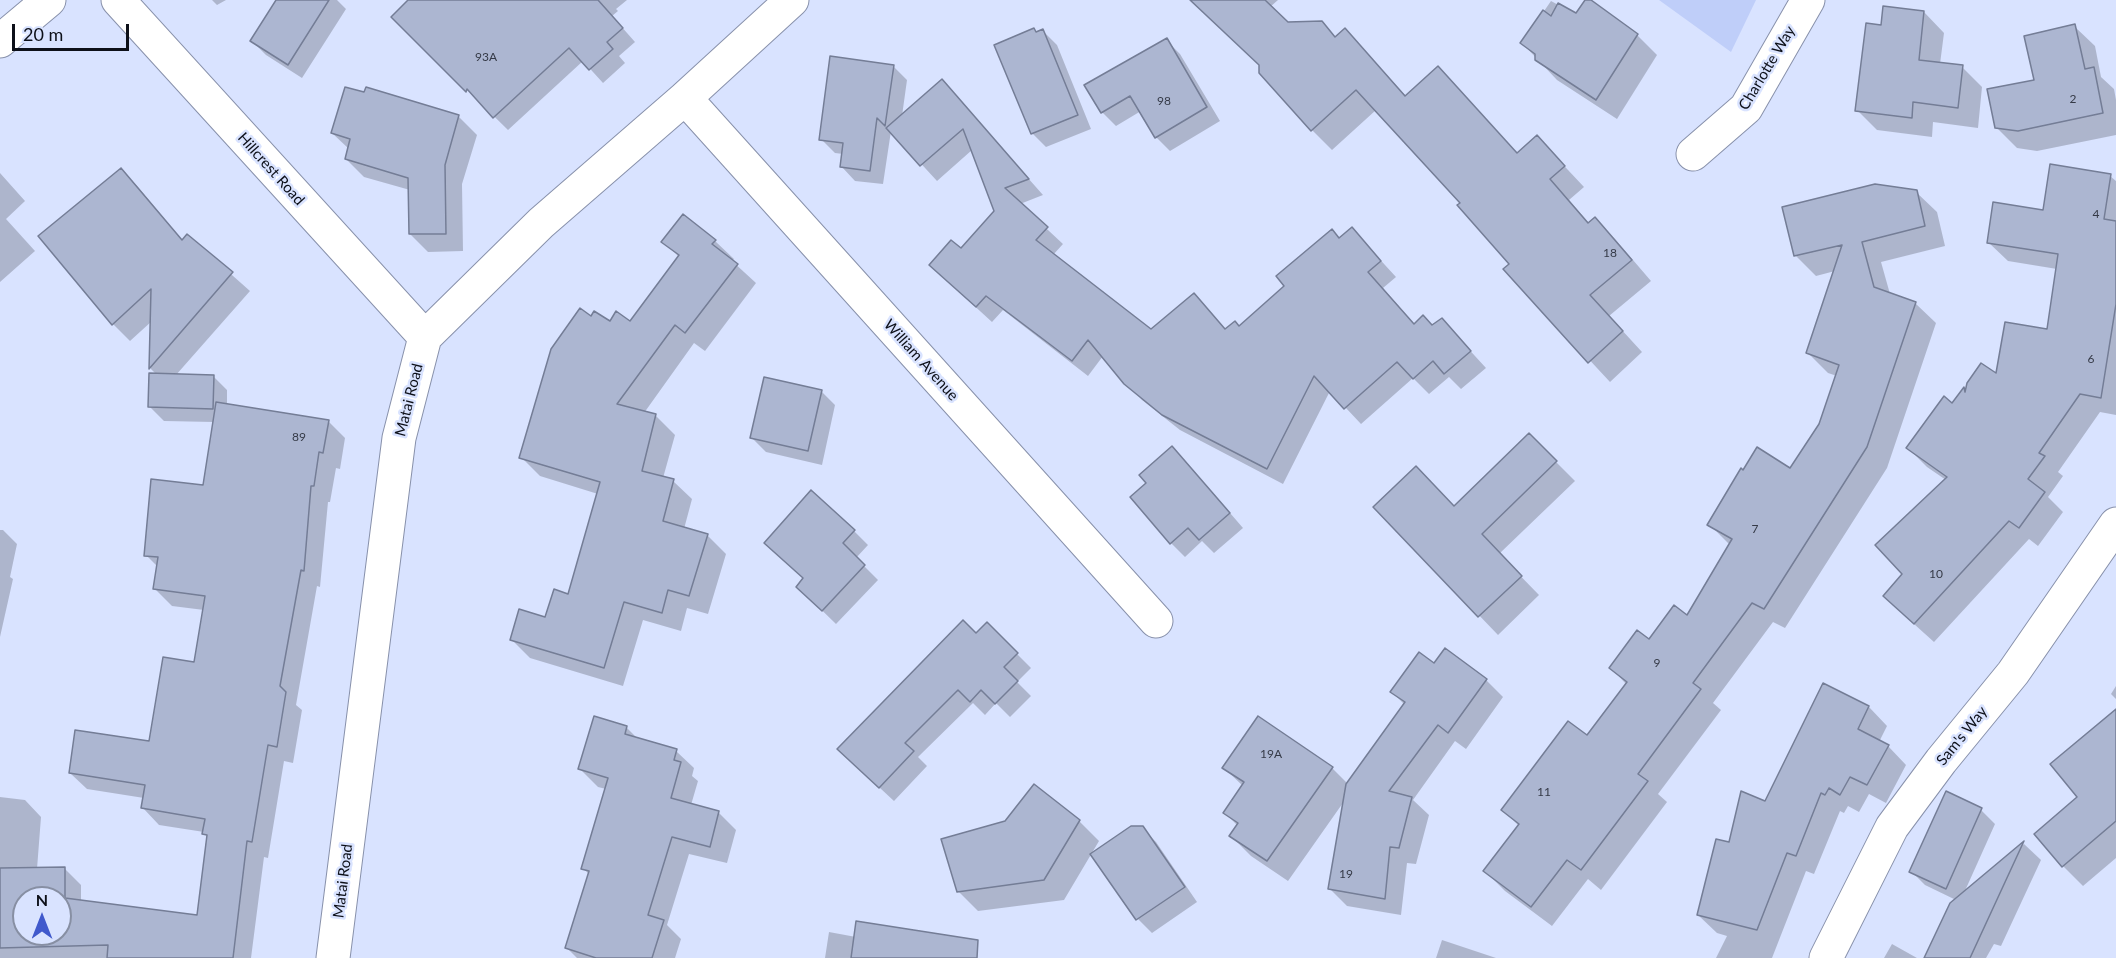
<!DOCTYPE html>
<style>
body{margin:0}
#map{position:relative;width:2116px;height:958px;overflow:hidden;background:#d9e3ff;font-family:Lato,sans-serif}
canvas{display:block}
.north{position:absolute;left:12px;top:886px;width:60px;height:60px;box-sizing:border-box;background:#d9e3ff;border:2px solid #878fa3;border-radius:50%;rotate:0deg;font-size:16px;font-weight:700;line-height:24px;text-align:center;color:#0d1019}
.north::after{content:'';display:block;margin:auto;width:21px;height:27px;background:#4059cc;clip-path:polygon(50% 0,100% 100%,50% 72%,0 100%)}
.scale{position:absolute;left:12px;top:24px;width:117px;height:27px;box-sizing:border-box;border:3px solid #0d1019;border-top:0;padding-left:8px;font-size:18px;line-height:21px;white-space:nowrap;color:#0d1019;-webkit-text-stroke:4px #d9e3ff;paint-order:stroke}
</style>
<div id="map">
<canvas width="2116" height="958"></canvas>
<div class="north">N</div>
<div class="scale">20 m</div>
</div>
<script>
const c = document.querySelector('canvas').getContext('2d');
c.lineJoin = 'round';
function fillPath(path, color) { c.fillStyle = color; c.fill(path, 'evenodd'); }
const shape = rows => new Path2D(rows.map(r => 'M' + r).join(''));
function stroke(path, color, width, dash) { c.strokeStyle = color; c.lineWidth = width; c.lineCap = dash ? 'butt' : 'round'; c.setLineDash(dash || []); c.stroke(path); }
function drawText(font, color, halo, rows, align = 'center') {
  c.font = font + ' Lato,sans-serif'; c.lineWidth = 5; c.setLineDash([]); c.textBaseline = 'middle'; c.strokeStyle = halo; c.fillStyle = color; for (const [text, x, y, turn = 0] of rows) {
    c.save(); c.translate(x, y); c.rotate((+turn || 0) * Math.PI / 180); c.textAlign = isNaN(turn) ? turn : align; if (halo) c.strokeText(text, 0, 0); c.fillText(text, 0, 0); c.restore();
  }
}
const green = shape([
 [1659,0,1756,0,1731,52]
]);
const shadow = shape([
 [212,0,226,0,217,5],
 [278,0,337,0,346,9,302,78,266,55,252,41],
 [410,0,627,0,616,9,618,11,612,16,635,42,619,56,625,63,603,83,583,61,508,130,393,17],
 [1190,0,1278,0,1270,7,1288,24,1321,23,1336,38,1345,30,1407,97,1518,154,1537,137,1584,187,1569,200,1589,223,1595,219,1615,239,1651,281,1609,316,1642,352,1610,382,1505,269,1511,264,1462,203,1376,110,1332,150,1312,130,1261,66],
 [1587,0,1637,35,1657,55,1617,119,1557,80,1522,43,1551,1,1577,15],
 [1924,12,1944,33,1940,64,1962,67,1982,87,1978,128,1933,122,1932,137,1877,130,1857,110,1882,27],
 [2074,26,2095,46,2101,77,2114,89,2116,100,2116,135,2037,151,2017,148,1997,128,2035,81],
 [1043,31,1057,45,1091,129,1046,147,1032,133,1037,33],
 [1166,40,1180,54,1220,121,1170,151,1156,137,1141,111,1116,126,1102,112],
 [893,66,907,80,902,116,942,81,1043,195,1020,204,1063,244,1053,255,1151,331,1194,295,1226,330,1239,328,1352,229,1396,277,1383,288,1415,325,1433,327,1442,320,1486,368,1461,389,1449,377,1429,394,1413,378,1361,424,1330,391,1283,484,1180,430,1142,400,1103,356,1088,376,1003,310,992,322,946,280,961,250,996,211,972,150,937,181,891,131,883,184,855,181,841,166,843,154,835,153,821,139],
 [367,89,459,117,477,135,462,184,463,251,428,252,410,234,410,190,364,177,346,159,349,149,332,133,365,94],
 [121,170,138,187,183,241,188,236,250,291,176,375,213,376,227,390,227,406,328,421,345,438,340,469,336,468,330,502,328,502,320,587,317,586,296,705,302,710,293,763,284,761,268,858,264,857,251,958,0,958,0,797,25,800,41,817,37,869,64,868,81,885,81,902,198,916,208,838,204,832,159,825,143,808,144,798,87,789,70,773,150,743,195,664,204,610,172,606,155,589,158,567,146,555,204,486,214,422,164,421,150,407,157,375,151,369,152,321,130,341,113,324],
 [24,898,60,898,60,934,24,934],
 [0,173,25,201,6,219,35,251,0,282],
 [2110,176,2116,181,2116,415,2100,412,2058,472,2063,476,2048,497,2063,512,2038,546,2029,539,1934,642,1904,615,1904,574,1946,480,1927,467,1908,448,1953,405,1964,389,1967,392,1997,376,2048,331,2057,269,2008,261,1988,242],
 [1916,192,1937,212,1945,246,1881,262,1890,294,1915,303,1936,323,1887,468,1785,628,1773,622,1713,703,1721,710,1658,794,1667,802,1601,890,1588,879,1552,926,1505,891,1485,871,1519,826,1503,810,1587,737,1627,685,1611,668,1649,641,1688,617,1730,545,1709,524,1791,470,1821,425,1837,376,1828,373,1808,353,1835,271,1816,276,1796,256,1784,208],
 [663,241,715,241,734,259,732,261,756,283,705,351,694,343,644,413,656,416,675,435,663,478,673,481,692,499,684,529,707,535,726,554,708,614,687,608,681,631,643,620,623,686,530,658,511,639,546,619,569,596,598,494,540,476,521,457,591,318,610,323,631,323,679,257],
 [821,391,835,405,822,465,766,452,752,438],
 [1529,435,1575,481,1499,554,1539,595,1498,635,1375,507,1455,508],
 [1186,462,1243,528,1214,553,1202,541,1185,557,1171,543],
 [0,530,3,530,17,544,10,577,13,579,0,637],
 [854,531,868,545,856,558,878,580,836,624,798,587],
 [987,624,1031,668,1017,682,1031,696,1010,717,996,703,985,715,973,703,918,757,927,766,894,801,853,763],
 [1435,665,1486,680,1503,697,1466,749,1455,741,1413,800,1429,815,1416,864,1407,863,1401,915,1347,906,1330,889,1345,800,1288,881,1251,856,1231,836,1238,826,1225,813,1243,786,1224,768,1259,718,1332,768,1348,784,1405,705,1392,692],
 [1824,685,1869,707,1887,726,1879,742,1888,746,1906,765,1886,803,1869,794,1859,812,1848,806,1844,813,1840,811,1814,874,1806,871,1772,958,1716,958,1727,936,1717,933,1698,915,1730,844,1766,803],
 [2116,686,2116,699,2111,694],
 [2116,711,2116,858,2083,886,2063,866,2079,797],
 [626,727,639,740,676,751,694,768,692,776,698,781,691,805,718,812,736,830,727,863,689,854,667,925,681,939,675,958,577,958,567,948,590,875,583,868,606,789,598,787,580,769],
 [1981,810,1995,824,1964,893,2024,844,2041,860,2001,946,1994,944,1986,958,1926,958,1956,900,1925,885,1911,871],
 [1079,821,1099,841,1064,900,978,911,958,891],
 [1142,828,1156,842,1197,902,1152,933,1138,919,1092,854],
 [829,932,856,937,941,958,825,958],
 [1442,940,1496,958,1436,958],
 [1892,944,1917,958,1884,958]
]);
const building = shape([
 [276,0,329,0,288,65,250,41,276,0],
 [408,0,598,0,623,28,607,42,613,49,589,70,569,48,493,118,467,89,466,92,391,17,408,0],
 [1190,0,1265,0,1288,22,1322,21,1335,37,1345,28,1405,96,1438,66,1517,153,1537,135,1565,166,1550,179,1588,223,1595,217,1632,260,1590,295,1623,331,1588,363,1503,269,1509,264,1457,205,1460,203,1356,90,1311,131,1259,73,1259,65,1190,0],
 [1585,0,1591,0,1638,34,1596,100,1535,60,1535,54,1520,43,1543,10,1551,16,1558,3,1576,13,1585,0],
 [1883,6,1924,11,1919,60,1963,65,1958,108,1913,102,1912,118,1855,111,1866,23,1881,25,1883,6],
 [2075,24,2085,69,2094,67,2103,113,2018,131,1995,128,1987,89,2034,80,2024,36,2075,24],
 [1034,28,1036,32,1043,29,1078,115,1031,134,994,45,1034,28],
 [1167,38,1207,107,1155,138,1130,96,1101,113,1084,85,1167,38],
 [830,56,894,65,885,126,877,118,870,171,840,167,843,143,819,140,830,56],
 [942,79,1029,179,1005,188,1048,227,1036,240,1151,329,1194,293,1225,329,1235,321,1239,326,1284,286,1276,276,1332,229,1339,238,1352,227,1381,261,1368,272,1414,324,1423,315,1432,325,1442,318,1471,351,1444,374,1433,361,1413,379,1397,362,1344,409,1314,376,1267,469,1162,415,1124,384,1088,340,1072,361,986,296,976,307,929,265,951,240,961,248,994,211,963,129,920,166,886,128,942,79],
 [345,87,364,92,366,87,459,115,445,165,446,234,409,234,408,178,345,159,350,139,331,133,345,87],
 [2050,164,2111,174,2104,219,2116,221,2116,304,2101,398,2080,394,2039,453,2045,456,2028,479,2045,492,2019,528,2009,521,1914,624,1883,596,1902,574,1875,545,1947,477,1906,448,1944,396,1952,403,1964,387,1965,392,1967,383,1981,363,1996,373,2005,322,2047,329,2058,254,1987,243,1993,202,2043,210,2050,164],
 [121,168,182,240,187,234,233,272,149,369,151,289,112,325,38,236,121,168],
 [1875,184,1917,190,1925,226,1862,242,1874,287,1916,302,1867,447,1764,609,1752,603,1693,683,1701,689,1638,774,1648,781,1581,870,1567,860,1531,907,1483,871,1519,824,1501,810,1568,721,1587,735,1627,682,1609,668,1637,630,1649,639,1674,605,1687,615,1732,539,1707,525,1741,468,1743,470,1757,447,1790,468,1819,424,1839,365,1806,353,1842,245,1794,256,1782,207,1875,184],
 [683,214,716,240,712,244,738,264,685,333,675,325,617,404,656,414,642,471,674,479,663,521,708,534,689,596,668,590,662,613,624,602,604,668,510,640,519,609,545,617,554,589,568,594,600,482,519,458,551,349,580,308,591,316,594,311,610,321,616,311,630,321,679,255,661,242,683,214],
 [149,373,214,375,213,409,148,407,149,373],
 [764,377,822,390,808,451,750,438,764,377],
 [216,402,329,420,323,453,319,452,314,486,311,486,304,571,301,570,280,686,286,692,277,747,268,745,252,842,247,841,233,958,107,958,108,945,0,948,0,868,65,867,65,898,197,915,207,835,202,834,205,819,141,808,145,785,69,773,75,730,149,741,163,657,194,662,205,596,153,589,158,557,144,556,151,479,203,485,216,402],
 [24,898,60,898,60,934,24,934,24,898],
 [1529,433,1557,461,1482,534,1522,576,1478,617,1373,507,1416,466,1454,506,1529,433],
 [1172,446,1230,513,1199,540,1188,528,1170,544,1130,497,1146,483,1139,475,1172,446],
 [811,490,855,530,843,543,865,565,822,611,796,587,803,578,764,543,811,490],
 [963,620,976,633,987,622,1018,653,1004,667,1018,681,995,704,981,690,970,702,958,690,905,743,914,751,879,788,837,749,963,620],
 [1445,648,1487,679,1448,733,1438,725,1389,791,1412,797,1399,848,1390,847,1385,899,1328,889,1346,784,1405,702,1390,692,1419,652,1434,663,1445,648],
 [1823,683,1869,706,1858,729,1889,745,1867,785,1850,777,1840,795,1829,788,1825,795,1821,793,1796,856,1787,853,1757,930,1697,915,1716,839,1729,842,1741,791,1765,801,1823,683],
 [2116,709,2116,821,2062,867,2034,834,2077,797,2050,764,2116,709],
 [594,716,627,726,625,734,677,749,674,760,681,762,671,798,719,811,710,847,672,837,648,915,664,920,652,958,596,958,565,948,589,871,581,869,608,778,578,769,594,716],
 [1258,716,1333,767,1267,861,1229,836,1238,823,1223,813,1244,782,1222,768,1258,716],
 [1034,784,1080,820,1044,880,957,892,941,839,1005,821,1034,784],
 [1946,791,1982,808,1946,889,1909,872,1946,791],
 [1131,826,1143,826,1185,887,1136,920,1090,854,1131,826],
 [2024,841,1970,958,1924,958,1950,903,2024,841],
 [856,921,978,940,977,958,851,958,856,921]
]);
const minor = shape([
 [118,0,425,337],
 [0,41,49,0],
 [685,98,1156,621],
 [1693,154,1746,108,1808,0],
 [333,958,399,438,425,337,541,223,685,98,792,0],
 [1826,958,1892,827,1941,761,2013,673,2116,524]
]);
const numberNames = [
 ["93A",486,57],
 ["2",2073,99],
 ["98",1164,101],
 ["4",2096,214],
 ["18",1610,253],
 ["6",2091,359],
 ["89",299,437],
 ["7",1755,529],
 ["10",1936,574],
 ["9",1657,663],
 ["19A",1271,754],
 ["11",1544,792],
 ["19",1346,874]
];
const streetNames = [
 ["Charlotte Way",1767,68,-59],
 ["Hillcrest Road",271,169,48],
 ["William Avenue",921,360,48],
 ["Matai Road",409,400,-76],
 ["Sam's Way",1962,736,-51],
 ["Matai Road",343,881,-83]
];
fillPath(green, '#bfcef9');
fillPath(shadow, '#0003');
fillPath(building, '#acb6d1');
stroke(building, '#747d96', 1.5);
stroke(minor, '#8891ab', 35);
stroke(minor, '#fff', 33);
drawText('12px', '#353a47', null, numberNames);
drawText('15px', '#0d1019', '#d9e3ff', streetNames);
</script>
